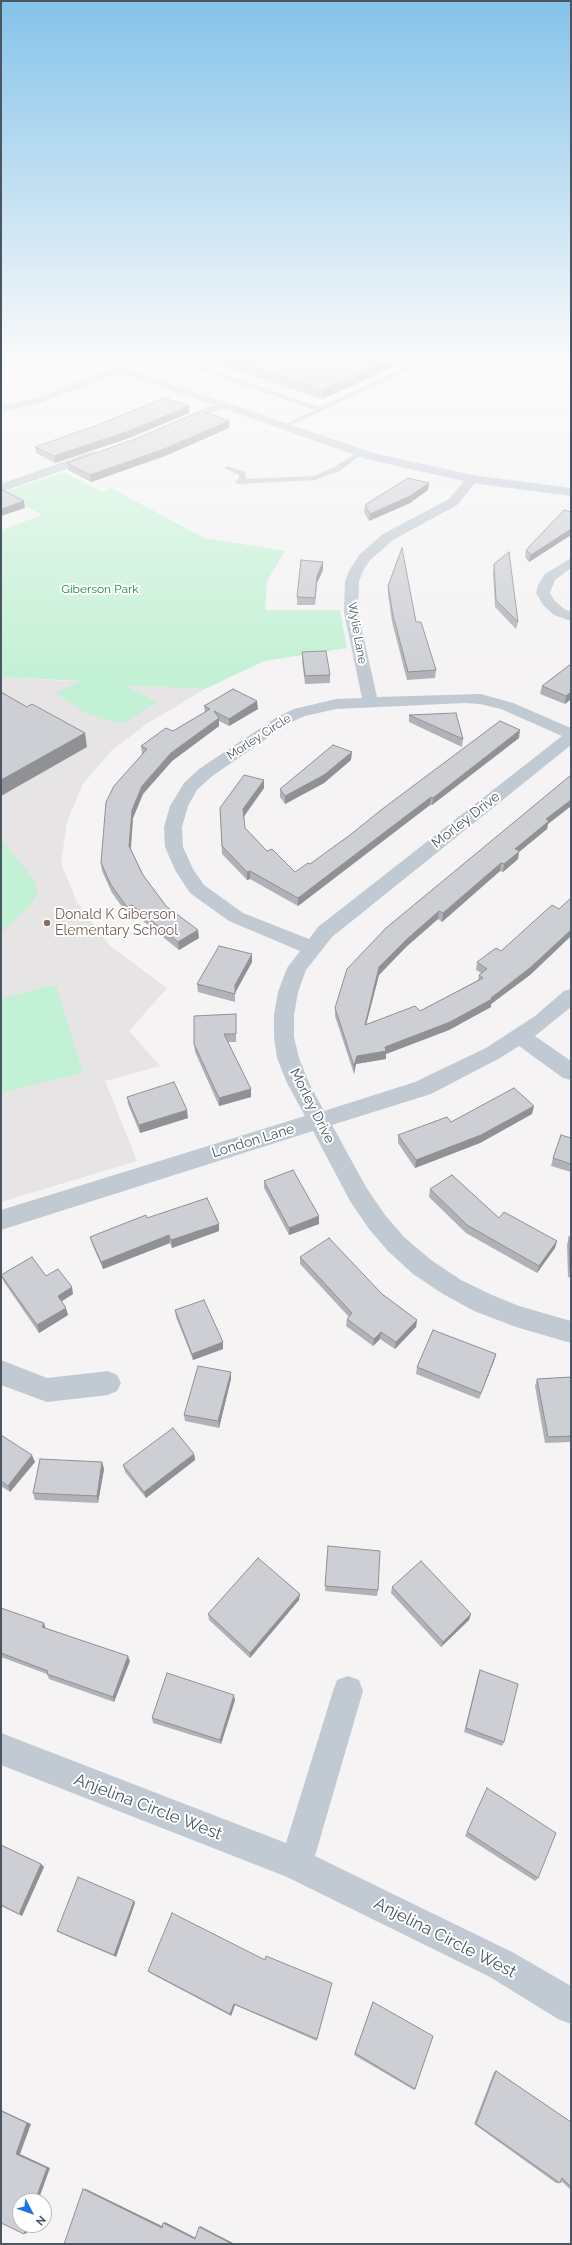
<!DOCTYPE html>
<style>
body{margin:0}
#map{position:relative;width:572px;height:2245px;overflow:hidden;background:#f5f3f3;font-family:Raleway,sans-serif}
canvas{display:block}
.frame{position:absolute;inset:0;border:2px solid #4a5661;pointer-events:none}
.north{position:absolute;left:12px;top:2193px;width:40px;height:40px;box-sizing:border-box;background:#fff;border:1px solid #b7bbc0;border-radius:50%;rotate:131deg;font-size:11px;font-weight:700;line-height:16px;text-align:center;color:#4a5661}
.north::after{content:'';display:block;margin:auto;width:14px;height:18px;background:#1a73e8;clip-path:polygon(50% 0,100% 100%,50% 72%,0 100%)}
</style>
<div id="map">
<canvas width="572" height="2245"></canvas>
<div class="frame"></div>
<div class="north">N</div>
</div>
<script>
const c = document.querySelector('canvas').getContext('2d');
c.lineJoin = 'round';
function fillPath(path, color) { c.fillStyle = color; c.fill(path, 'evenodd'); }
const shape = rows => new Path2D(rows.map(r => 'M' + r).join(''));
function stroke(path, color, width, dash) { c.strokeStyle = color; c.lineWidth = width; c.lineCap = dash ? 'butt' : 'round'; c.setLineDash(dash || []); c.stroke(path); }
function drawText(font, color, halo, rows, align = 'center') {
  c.font = font + ' Raleway,sans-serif'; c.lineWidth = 4; c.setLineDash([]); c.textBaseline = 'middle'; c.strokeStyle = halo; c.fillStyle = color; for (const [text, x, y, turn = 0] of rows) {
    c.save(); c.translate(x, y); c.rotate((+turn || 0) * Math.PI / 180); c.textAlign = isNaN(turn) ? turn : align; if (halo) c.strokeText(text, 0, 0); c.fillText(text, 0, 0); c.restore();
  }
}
const education = shape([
 [1,677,205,689,148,723,111,751,83,784,67,822,61,863,77,902,109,945,167,988,129,1031,160,1066,105,1081,137,1161,1,1202]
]);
const green = shape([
 [64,472,103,492,111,488,204,538,285,551,267,581,265,610,340,610,347,648,264,661,205,689,124,685,157,702,124,723,97,718,96,715,92,717,56,693,80,681,1,677,1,530,42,515,2,493],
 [1,839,34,880,38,892,30,906,1,933],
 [56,985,83,1073,1,1093,1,998]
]);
const service = shape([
 [174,361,184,361,320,407,419,361,428,361,283,429,280,427,281,426,315,410,174,361],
 [360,451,364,453,362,454,340,471,315,480,239,484,235,482,239,478,239,475,224,468,228,466,245,472,246,479,314,476,334,467,360,451]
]);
const minor = shape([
 [119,367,124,370,123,372,43,402,1,412,1,406,35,398,119,367],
 [220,402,226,405,224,407,181,425,173,425,171,423,220,402],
 [94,451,100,455,98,458,1,492,1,484,94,451],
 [472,475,478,479,457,505,393,540,370,560,364,569,359,581,358,612,377,697,481,694,513,703,571,728,571,745,332,937,306,970,298,992,294,1015,294,1037,299,1058,309,1083,324,1111,415,1082,486,1048,535,1016,564,991,571,989,571,1007,535,1036,571,1061,571,1080,563,1078,519,1046,500,1058,431,1094,332,1125,366,1187,385,1215,404,1237,431,1260,461,1280,492,1295,519,1306,571,1321,571,1343,516,1327,474,1311,443,1294,413,1274,388,1251,369,1229,350,1201,313,1131,1,1230,1,1210,305,1116,287,1083,277,1058,274,1037,274,1015,278,992,287,968,300,951,229,921,190,893,175,870,165,847,164,827,170,806,184,783,199,769,277,717,294,709,336,699,362,698,344,612,345,581,350,569,360,554,383,534,449,499,468,476,472,475],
 [465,703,480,704,501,709,562,736,318,927,309,939,243,913,204,885,193,869,183,847,182,827,188,806,197,790,211,777,289,723,305,716,336,709,465,703],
 [571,558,571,568,555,580,550,593,554,600,564,609,571,612,571,621,554,615,543,605,536,593,538,585,545,574,571,558],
 [1,1360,47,1378,108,1371,117,1375,121,1383,117,1391,108,1395,47,1402,1,1385,1,1360],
 [348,1676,359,1680,363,1691,315,1856,514,1953,571,1986,571,2024,558,2019,490,1977,287,1877,1,1765,1,1733,286,1843,333,1691,337,1680,348,1676]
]);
const secondary = shape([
 [89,361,106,361,373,453,472,475,571,488,571,496,472,483,366,459,89,361]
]);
const wall = shape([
 [207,361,393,361,393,367,322,399],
 [189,413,129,438,55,463,36,453,35,447],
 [229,428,165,456,91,482,68,470,67,463],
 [429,483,428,490,410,503,369,521,364,512,365,505],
 [571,512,571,535,529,562,525,557,526,550],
 [323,562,323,570,317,583,315,605,297,605,297,597],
 [494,564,518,622,516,629,495,607,493,572],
 [388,586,416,622,436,670,435,678,407,680,392,622,388,594],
 [302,652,330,675,330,683,305,684,302,660],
 [571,664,571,699,565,704,540,694,542,686],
 [204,706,258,709,229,726,219,721,219,726,172,761,143,794,133,818,131,849,143,875,166,906,199,938,179,950,133,913,128,915,112,893,102,871,101,863,142,755,142,754,141,746,173,731,205,712],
 [409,715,463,739,462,747,409,722],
 [519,738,432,805,430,805,298,906,250,879,247,880,222,854,220,808,264,788,244,817,245,828,267,851,295,872,310,864],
 [351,760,324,783,285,804,280,797,280,789],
 [571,775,571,806,548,824,547,829,519,852,518,859,503,872,500,871,442,922,438,919,406,947,379,975,366,1024,420,1011,478,980,479,975,481,973,476,970,477,962,501,951,559,909,571,898,571,936,530,975,491,1004,491,1007,449,1030,386,1054,386,1059,356,1064,354,1074,335,1016,335,1008],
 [252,962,235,993,235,1002,198,992,197,984],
 [236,1014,236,1042,228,1042,251,1089,251,1097,219,1106,195,1052,194,1044],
 [127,1097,188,1118,140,1133,128,1104],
 [532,1114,480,1143,415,1168,398,1143,398,1135,451,1122],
 [571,1138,571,1172,551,1166,553,1158],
 [264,1181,319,1216,319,1224,289,1235,264,1188],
 [430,1189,499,1218,557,1241,555,1248,537,1273,466,1233,429,1197],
 [147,1218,219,1231,172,1248,170,1243,103,1269,92,1244,90,1237],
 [569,1237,571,1237,571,1278,568,1277,567,1245],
 [300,1257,382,1294,417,1320,416,1327,395,1349,380,1339,373,1346,346,1326,347,1319,349,1317,300,1264],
 [1,1275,46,1276,73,1294,62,1301,68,1315,39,1333,4,1282],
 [175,1310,223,1342,223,1349,193,1360,176,1317],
 [496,1354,494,1361,479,1399,416,1374,417,1367],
 [571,1377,571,1442,545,1443,535,1386,537,1379],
 [231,1379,219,1428,185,1421,184,1415],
 [1,1435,35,1462,10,1492,1,1486],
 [194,1454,195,1460,146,1498,125,1472,123,1465],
 [102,1462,104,1469,98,1503,35,1500,33,1493],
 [328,1546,378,1590,377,1596,325,1591],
 [392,1587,471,1614,469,1620,441,1647,391,1593],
 [299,1600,250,1658,209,1620,208,1614],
 [1,1608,46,1628,130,1661,114,1702,49,1679,47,1674,1,1657],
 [480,1670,504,1742,502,1746,464,1732,478,1675],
 [235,1700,221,1744,153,1723,152,1718],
 [487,1788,538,1878,535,1881,465,1836],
 [1,1845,41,1864,44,1867,22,1916,1,1906],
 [134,1901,135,1903,116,1957,60,1933,57,1931],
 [265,1960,317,2039,317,2041,235,2005,231,2016,150,1973,148,1971],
 [373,2002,415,2089,414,2090,354,2055],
 [496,2071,571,2122,571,2190,561,2181,560,2183,556,2183,474,2124,494,2072]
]);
const shadedWall = shape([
 [385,361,393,361,393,367,322,399,322,390],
 [189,406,189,413,129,438,55,463,54,456],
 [229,421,229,428,165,456,91,482,90,475],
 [429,483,428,490,410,503,369,521,370,514],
 [24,501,25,508,1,516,1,509],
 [571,529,571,535,529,562,531,555],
 [323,562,323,570,317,583,315,605,317,576],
 [571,692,571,699,565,704,566,696],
 [257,701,258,709,229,726,229,719],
 [219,718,219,726,172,761,143,794,133,818,130,854,129,846,132,810,142,786,171,753],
 [520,730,519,738,432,805,433,798],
 [85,733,87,747,1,796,1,780],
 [352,752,351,760,324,783,285,804,285,796],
 [264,780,264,788,243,817,243,809],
 [431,797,430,805,298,906,298,898],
 [571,800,571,806,548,824,547,829,519,852,518,859,503,872,504,864,515,849,546,819],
 [501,863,500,871,442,922,443,913],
 [250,871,250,879,247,880,247,872],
 [132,905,133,913,128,915,127,907],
 [439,911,438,919,406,947,379,975,364,1033,365,1025,379,967,407,939],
 [198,930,199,938,179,950,178,942],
 [571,930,571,936,530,975,491,1004,491,1007,449,1030,386,1054,386,1059,356,1064,354,1074,354,1066,357,1056,385,1047,491,998],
 [252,954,252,962,235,993,235,1002,235,985],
 [251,1089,251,1097,219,1106,219,1098],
 [534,1106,532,1114,480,1143,415,1168,416,1160],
 [187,1110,188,1118,140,1133,139,1125],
 [319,1216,319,1224,289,1235,289,1228],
 [219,1224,219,1231,172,1248,171,1240],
 [169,1235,170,1243,103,1269,101,1262],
 [557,1241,555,1248,537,1273,539,1266],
 [72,1287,73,1294,59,1303,58,1296],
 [66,1308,68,1315,39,1333,37,1325],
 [417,1320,416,1327,395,1349,396,1342],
 [381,1332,380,1339,373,1346,374,1339],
 [223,1342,223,1349,193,1360,192,1354],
 [496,1354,494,1361,479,1399,481,1393],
 [231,1372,231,1379,219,1428,218,1421],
 [194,1454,195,1460,146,1498,144,1492],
 [32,1455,35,1462,10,1492,8,1486],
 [102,1462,104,1469,98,1503,97,1496],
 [300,1594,299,1600,250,1658,250,1653],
 [471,1614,469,1620,441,1647,443,1642],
 [44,1623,46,1629,42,1627],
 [128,1656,130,1661,114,1702,113,1697],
 [234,1695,235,1700,221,1744,220,1740],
 [41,1864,44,1867,22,1916,19,1914],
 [134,1901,135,1903,116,1957,114,1955],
 [234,2004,235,2005,231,2016,230,2014],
 [1,2110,31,2124,20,2154,50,2168,38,2201,35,2201,16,2154],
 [83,2189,86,2189,164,2227,162,2228],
 [165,2222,196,2238,195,2239,163,2223],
 [27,2225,30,2225,27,2233,24,2234],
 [200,2226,235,2244,232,2244,199,2227]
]);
const building = shape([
 [235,361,385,361,322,390,235,361],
 [164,398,189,406,129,431,54,456,35,447,95,426,164,398],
 [202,411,229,421,164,449,90,475,67,463,138,438,202,411],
 [408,478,429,483,410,496,370,514,365,505,408,478],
 [1,489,24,501,1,509,1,489],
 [564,510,571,512,571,529,531,555,526,550,564,510],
 [402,548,416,622,421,622,436,670,408,672,393,615,388,586,402,548],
 [509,552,518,622,496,600,494,564,509,552],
 [301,560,323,562,317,576,315,598,297,597,301,560],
 [326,651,330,675,305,676,302,652,326,651],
 [571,664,571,692,566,696,542,686,571,664],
 [233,689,257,701,229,719,214,711,219,718,171,753,142,786,132,810,129,846,143,875,166,906,198,930,178,942,132,905,127,907,111,885,101,863,106,802,114,786,147,749,141,746,166,728,173,731,210,709,204,706,233,689],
 [1,692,27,707,32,704,85,733,1,780,1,692],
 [456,713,463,739,409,715,456,713],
 [500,721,520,730,433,798,431,797,298,898,250,871,247,872,222,846,220,808,244,775,264,780,243,809,245,828,267,851,272,849,295,872,308,863,310,864,350,835,381,810,500,721],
 [333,745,352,752,324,775,285,796,280,789,333,745],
 [571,775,571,800,546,819,549,821,515,849,520,851,504,864,501,863,443,913,439,911,407,939,379,967,365,1025,415,1006,420,1011,483,978,479,975,487,969,477,962,496,948,501,951,552,905,559,909,571,898,571,930,531,967,491,998,492,999,450,1022,385,1047,386,1051,357,1056,354,1066,335,1008,347,969,386,928,571,775],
 [219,946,252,954,235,985,235,994,197,984,219,946],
 [236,1014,236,1034,224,1034,251,1089,219,1098,194,1044,194,1016,236,1014],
 [174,1082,187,1110,139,1125,127,1097,174,1082],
 [514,1088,534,1106,481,1135,416,1160,398,1135,447,1117,451,1122,514,1088],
 [561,1135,571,1138,571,1164,553,1158,561,1135],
 [293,1170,319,1216,289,1228,264,1181,293,1170],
 [452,1175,499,1218,504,1212,557,1241,539,1266,467,1225,430,1189,452,1175],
 [207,1198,219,1224,171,1240,169,1235,101,1262,90,1237,146,1215,147,1218,207,1198],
 [569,1237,571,1237,571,1270,570,1270,569,1237],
 [329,1238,382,1294,417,1320,396,1342,381,1332,374,1339,347,1319,352,1313,300,1257,329,1238],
 [32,1257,46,1276,58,1269,72,1287,58,1296,66,1308,37,1325,1,1275,32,1257],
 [204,1300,223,1342,192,1354,175,1310,204,1300],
 [433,1330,496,1354,481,1393,417,1367,433,1330],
 [198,1366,231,1372,218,1421,184,1415,198,1366],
 [571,1377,571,1436,548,1437,537,1379,571,1377],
 [173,1428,194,1454,144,1492,123,1465,173,1428],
 [1,1435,32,1455,8,1486,1,1481,1,1435],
 [40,1459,102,1462,97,1496,33,1493,40,1459],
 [328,1546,380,1551,378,1590,325,1586,328,1546],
 [258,1558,300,1594,250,1653,208,1614,258,1558],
 [421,1561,471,1614,443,1642,392,1587,421,1561],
 [1,1608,44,1623,42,1627,128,1656,113,1697,47,1674,48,1671,1,1653,1,1608],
 [480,1670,518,1684,504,1742,466,1728,480,1670],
 [167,1673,234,1695,220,1740,152,1718,167,1673],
 [487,1788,556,1833,538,1878,467,1832,487,1788],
 [1,1845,41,1864,19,1914,1,1905,1,1845],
 [78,1877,134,1901,114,1955,57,1931,78,1877],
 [172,1913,265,1960,266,1956,332,1983,317,2039,234,2004,230,2014,148,1971,172,1913],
 [373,2002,433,2036,415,2089,355,2053,373,2002],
 [496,2071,571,2122,571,2187,562,2178,560,2183,476,2124,496,2071],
 [1,2111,27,2123,16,2154,47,2168,35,2201,20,2201,20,2225,27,2225,24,2234,1,2223,1,2111],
 [83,2189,162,2228,163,2223,195,2239,199,2227,232,2244,64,2244,83,2189]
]);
const markers = [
 [47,923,4,"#8d6e63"]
];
const farParknames = [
 ["Giberson Park",100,589]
];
const farStreetnames = [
 ["Wylie Lane",357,633,80],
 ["Morley Circle",259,737,-33]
];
const streetNames = [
 ["Morley Drive",466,820,-38],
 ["Morley Drive",312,1106,63],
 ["London Lane",253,1141,-17]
];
const educationNames = [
 ["Donald K Giberson",55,915],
 ["Elementary School",55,931]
];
const nearStreetnames = [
 ["Anjelina Circle West",148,1807,21],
 ["Anjelina Circle West",445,1938,27]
];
fillPath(education, '#e6e4e5');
fillPath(green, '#c3f1d5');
fillPath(service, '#c1cad2');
fillPath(minor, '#c1cad2');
fillPath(secondary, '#c1cbd6');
fillPath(wall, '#b0b2b7');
fillPath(shadedWall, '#909195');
fillPath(building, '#cdcfd5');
stroke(building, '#909195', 1);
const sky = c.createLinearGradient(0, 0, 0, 676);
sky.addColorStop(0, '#85c3ea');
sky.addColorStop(0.53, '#fafafa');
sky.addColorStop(1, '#fafafa00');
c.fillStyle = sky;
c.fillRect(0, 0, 572, 676);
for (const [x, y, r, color] of markers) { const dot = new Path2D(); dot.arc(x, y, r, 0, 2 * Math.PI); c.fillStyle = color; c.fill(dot); stroke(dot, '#fff', 1.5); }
drawText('12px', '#17864f', '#fff', farParknames);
drawText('12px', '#4a5661', '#fff', farStreetnames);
drawText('14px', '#4a5661', '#fff', streetNames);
drawText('14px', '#785e54', '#fff', educationNames, 'left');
drawText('17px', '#4a5661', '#fff', nearStreetnames);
</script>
